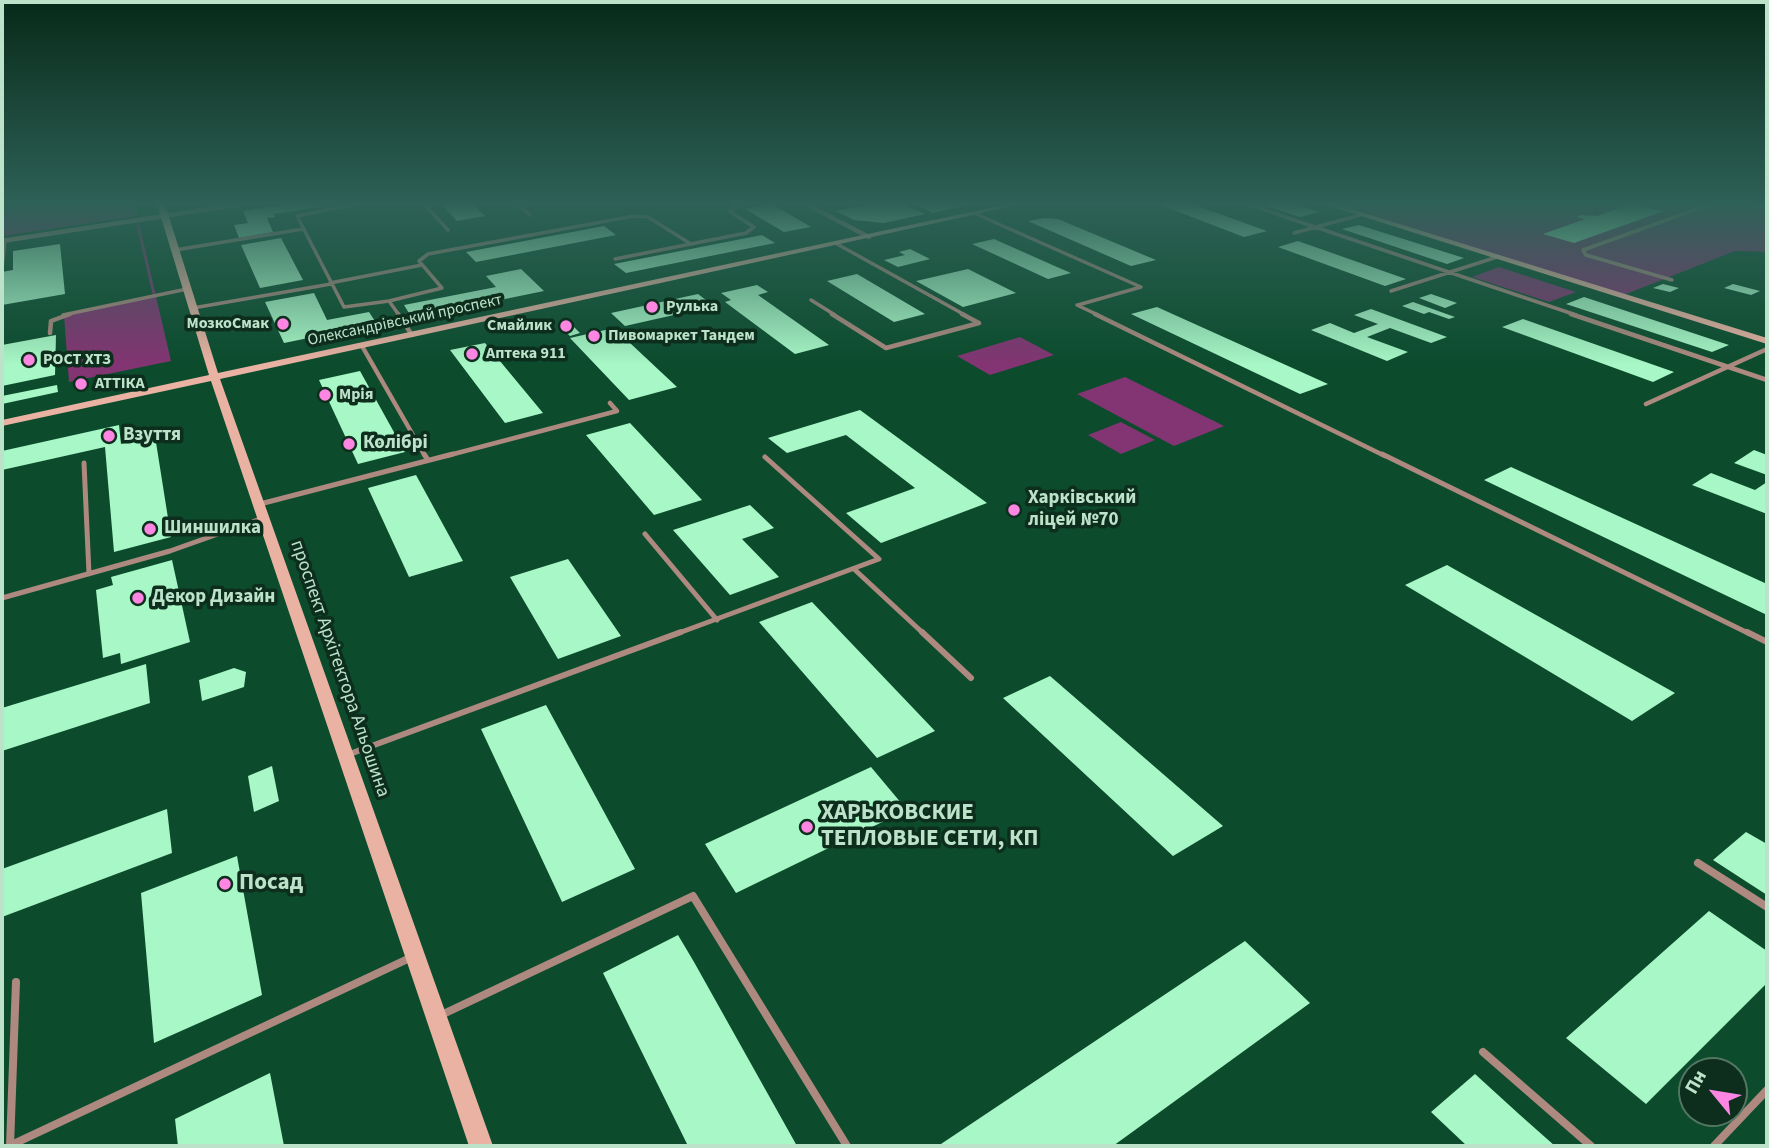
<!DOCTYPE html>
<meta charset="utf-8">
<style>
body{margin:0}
#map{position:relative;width:1769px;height:1148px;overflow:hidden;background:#0c4c2d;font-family:"Source Sans 3",sans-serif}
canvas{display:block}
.frame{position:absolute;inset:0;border:4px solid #bde2ca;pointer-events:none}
.north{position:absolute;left:1678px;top:1057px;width:70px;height:70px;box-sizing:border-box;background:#0d2e1c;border:2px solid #537662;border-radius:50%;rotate:300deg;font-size:19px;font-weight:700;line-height:28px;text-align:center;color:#bde2ca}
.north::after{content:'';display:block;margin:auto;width:24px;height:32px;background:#fd86e2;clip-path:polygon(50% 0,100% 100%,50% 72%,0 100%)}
</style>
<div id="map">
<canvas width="1769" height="1148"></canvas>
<div class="frame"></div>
<div class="north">Пн</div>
</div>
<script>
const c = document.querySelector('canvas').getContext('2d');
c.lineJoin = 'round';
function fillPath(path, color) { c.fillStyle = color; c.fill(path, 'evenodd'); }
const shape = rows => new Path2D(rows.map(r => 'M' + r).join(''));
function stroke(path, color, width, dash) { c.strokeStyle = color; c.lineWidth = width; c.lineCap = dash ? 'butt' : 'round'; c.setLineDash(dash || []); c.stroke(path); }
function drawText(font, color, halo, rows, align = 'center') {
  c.font = font + ' "Source Sans 3",sans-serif'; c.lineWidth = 7; c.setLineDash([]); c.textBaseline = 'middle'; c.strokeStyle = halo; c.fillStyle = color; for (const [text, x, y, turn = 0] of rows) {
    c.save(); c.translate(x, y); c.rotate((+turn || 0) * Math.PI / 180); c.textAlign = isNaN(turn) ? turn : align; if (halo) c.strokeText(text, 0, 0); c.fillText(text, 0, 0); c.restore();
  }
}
const green = shape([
 [2,204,135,204,138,216,2,236],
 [1326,204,1750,204,1767,208,1767,252,1735,251,1621,296],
 [139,223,171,361,69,382,64,315,153,296,136,224],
 [1499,267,1576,292,1549,302,1472,277],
 [1020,337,1054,355,990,375,957,356],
 [1125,377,1224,426,1174,446,1077,394],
 [1121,422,1155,440,1121,454,1088,435]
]);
const building = shape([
 [288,204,327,206,273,214,275,217,267,218,273,232,239,238,234,225,248,223,243,211],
 [441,204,473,204,485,216,457,221],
 [772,204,811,227,784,232,745,209],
 [869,204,904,204,925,214,884,223,854,220,836,211],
 [914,204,966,204,966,205,933,213],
 [1158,204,1192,204,1267,231,1244,237],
 [1295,204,1319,212,1300,217,1263,205],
 [1630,204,1664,211,1574,243,1543,234,1585,219,1576,217,1582,215,1597,216],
 [1044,218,1058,219,1156,260,1131,266,1028,221],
 [1359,225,1464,258,1447,264,1342,229],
 [604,226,616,235,476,262,466,252],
 [762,235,775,243,626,273,614,264],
 [281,238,303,280,260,288,241,245],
 [994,239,1057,267,1071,273,1048,279,972,244],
 [1298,241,1315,247,1406,279,1385,286,1278,247],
 [60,244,65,294,2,305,2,272,13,270,13,251],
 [910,249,930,259,898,267,884,260,905,255,899,252],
 [521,269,544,291,412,318,404,305,496,287,486,276],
 [968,269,1016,293,963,307,916,281],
 [857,274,925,314,894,322,827,281],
 [1663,284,1679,288,1670,292,1653,288],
 [1733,284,1760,291,1751,295,1724,288],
 [757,285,768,292,758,295,829,345,795,354,725,302,731,300,721,293],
 [314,293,327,320,369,312,377,324,284,343,265,302],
 [698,294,714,306,625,326,611,313],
 [1431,294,1457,303,1445,308,1419,298],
 [1584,297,1729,345,1712,352,1566,304],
 [1413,302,1455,317,1449,319,1429,312,1424,314,1402,306],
 [1157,307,1328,384,1300,394,1131,314],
 [1371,309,1447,337,1431,343,1390,328,1367,337,1408,352,1387,361,1311,330,1330,323,1354,333,1378,324,1354,315],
 [1523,319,1674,372,1653,382,1502,327],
 [570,324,575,328,580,333,570,336,560,326],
 [614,328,677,387,629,400,570,338],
 [56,335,55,375,2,386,2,345],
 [485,343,543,413,505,423,450,350],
 [360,371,405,452,358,464,319,380],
 [57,385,58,392,2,404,2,396],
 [860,410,987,503,881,543,846,513,915,488,846,435,787,453,768,438],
 [630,423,702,500,654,515,586,435],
 [119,425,121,444,155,436,171,537,114,552,105,447,2,470,2,451],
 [1754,450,1767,455,1767,475,1734,463],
 [1511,467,1767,584,1767,615,1484,480],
 [1711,473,1755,490,1767,482,1767,514,1692,485],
 [416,475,463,561,409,577,368,488],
 [750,505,774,528,742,539,779,577,730,595,673,530],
 [568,559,621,636,558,659,510,577],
 [172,560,190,642,121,664,120,653,103,658,96,590,113,585,111,577],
 [1447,565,1675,693,1632,721,1405,585],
 [812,602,935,731,877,758,759,622],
 [146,664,150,703,2,751,2,708],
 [234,668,246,672,244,687,202,701,199,680],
 [1050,676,1223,826,1173,856,1003,698],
 [546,705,635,869,562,902,481,729],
 [272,766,279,801,254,812,248,776],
 [871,767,907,810,736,893,705,844],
 [167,809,172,853,2,917,2,869],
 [1746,832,1767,844,1767,895,1713,860],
 [237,856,262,995,154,1043,141,893],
 [1709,911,1767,951,1767,983,1646,1104,1566,1038],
 [678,935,694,962,797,1146,688,1146,603,973],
 [1245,941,1310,1003,1113,1146,938,1146],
 [270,1073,284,1146,178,1146,175,1119],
 [1475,1074,1520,1115,1555,1146,1467,1146,1431,1112]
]);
const laneFar4 = shape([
 [356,204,297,216,344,307,389,301,442,288,419,261,428,254,634,216,648,217,691,244],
 [424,204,448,230],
 [517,204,530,215],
 [1247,204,1576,315],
 [976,214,1141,287,1078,305],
 [1294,233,1360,215],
 [837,244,965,315],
 [175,250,303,229],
 [615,259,746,233,754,227,729,211,741,204],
 [2,268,5,240],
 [1672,280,1586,255,1583,250,1711,204],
 [330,283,422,265],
 [1391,291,1497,257],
 [811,300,835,315],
 [389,301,399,315],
 [1077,305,1098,315],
 [193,308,331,284],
 [63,315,187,289]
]);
const laneFar3 = shape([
 [398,314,412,335],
 [832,314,886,348,979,323,962,314],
 [1095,314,1385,456],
 [1571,314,1767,380],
 [50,333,51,321,70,314],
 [362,346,425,456],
 [1646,404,1767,349],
 [446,456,617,411,610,403]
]);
const laneFar2 = shape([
 [424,454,428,460],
 [1382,454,1750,634],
 [84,463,89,574],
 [260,504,453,454],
 [645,534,717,620],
 [854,569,924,634],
 [2,598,170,551,263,518],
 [676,634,879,559,765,457]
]);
const laneFar1 = shape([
 [922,632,971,678],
 [1747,632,1767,642],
 [347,755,681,632]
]);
const lane = shape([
 [1698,863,1767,907],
 [439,1016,693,896,847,1146],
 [1483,1052,1591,1146],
 [9,1146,412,957],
 [10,1146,16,982],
 [1714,1146,1767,1090]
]);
const street = shape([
 [806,204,869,237],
 [2,241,242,204]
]);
const secondary = shape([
 [157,204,165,204,218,373,1008,204,1023,204,220,379,493,1146,469,1146,211,381,2,426,2,420,209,375,157,204],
 [1323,204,1335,204,1767,338,1767,344,1323,204],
 [1753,204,1767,205,1767,209,1753,206,1753,204]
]);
const markers = [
 [652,307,7,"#fd86e2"],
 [283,324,7,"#fd86e2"],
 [566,326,7,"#fd86e2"],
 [594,336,7,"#fd86e2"],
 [472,354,7,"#fd86e2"],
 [29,360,7,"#fd86e2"],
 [81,384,7,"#fd86e2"],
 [325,395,7,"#fd86e2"],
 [109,436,7,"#fd86e2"],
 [349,444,7,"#fd86e2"],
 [1014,510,7,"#fd86e2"],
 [150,529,7,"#fd86e2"],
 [138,598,7,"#fd86e2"],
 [807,827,7,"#fd86e2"],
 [225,884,7,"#fd86e2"]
];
const farPoinames = [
 ["Рулька",666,307],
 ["МозкоСмак",269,324,"right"],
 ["Смайлик",552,326,"right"],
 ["Пивомаркет Тандем",608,336],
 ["Аптека 911",486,354],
 ["РОСТ ХТЗ",43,360],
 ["АТТІКА",95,384],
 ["Мрiя",339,395]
];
const farStreetnames = [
 ["Олександрівський проспект",405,321,-12]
];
const poiNames = [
 ["Взуття",123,436],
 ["Колібрі",363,444],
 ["Харківський",1028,499],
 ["ліцей №70",1028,521],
 ["Шиншилка",164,529],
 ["Декор Дизайн",152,598]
];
const streetNames = [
 ["проспект Архітектора Альошина",339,669,71]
];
const nearPoinames = [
 ["ХАРЬКОВСКИЕ",821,814],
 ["ТЕПЛОВЫЕ СЕТИ, КП",821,840],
 ["Посад",239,884]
];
fillPath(green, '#833472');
fillPath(building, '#a8f7c6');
stroke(laneFar4, '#ad897f', 3.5);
stroke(laneFar3, '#ad897f', 4.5);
stroke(laneFar2, '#ad897f', 5);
stroke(laneFar1, '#ad897f', 6);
stroke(lane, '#ad897f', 8);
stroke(street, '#ad897f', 4.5);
fillPath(secondary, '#eab2a2');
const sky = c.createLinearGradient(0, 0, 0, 365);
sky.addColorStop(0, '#072a19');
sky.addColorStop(0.56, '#2e6157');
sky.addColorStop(1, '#2e615700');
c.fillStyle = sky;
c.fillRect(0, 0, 1769, 365);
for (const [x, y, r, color] of markers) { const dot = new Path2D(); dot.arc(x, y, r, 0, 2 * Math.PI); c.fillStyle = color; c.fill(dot); stroke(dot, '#0d2e1c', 2.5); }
drawText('bold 16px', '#bde2ca', '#0d2e1c', farPoinames, 'left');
drawText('16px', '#bde2ca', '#0d2e1c', farStreetnames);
drawText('bold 19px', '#bde2ca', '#0d2e1c', poiNames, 'left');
drawText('19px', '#bde2ca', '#0d2e1c', streetNames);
drawText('bold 23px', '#bde2ca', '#0d2e1c', nearPoinames, 'left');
</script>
